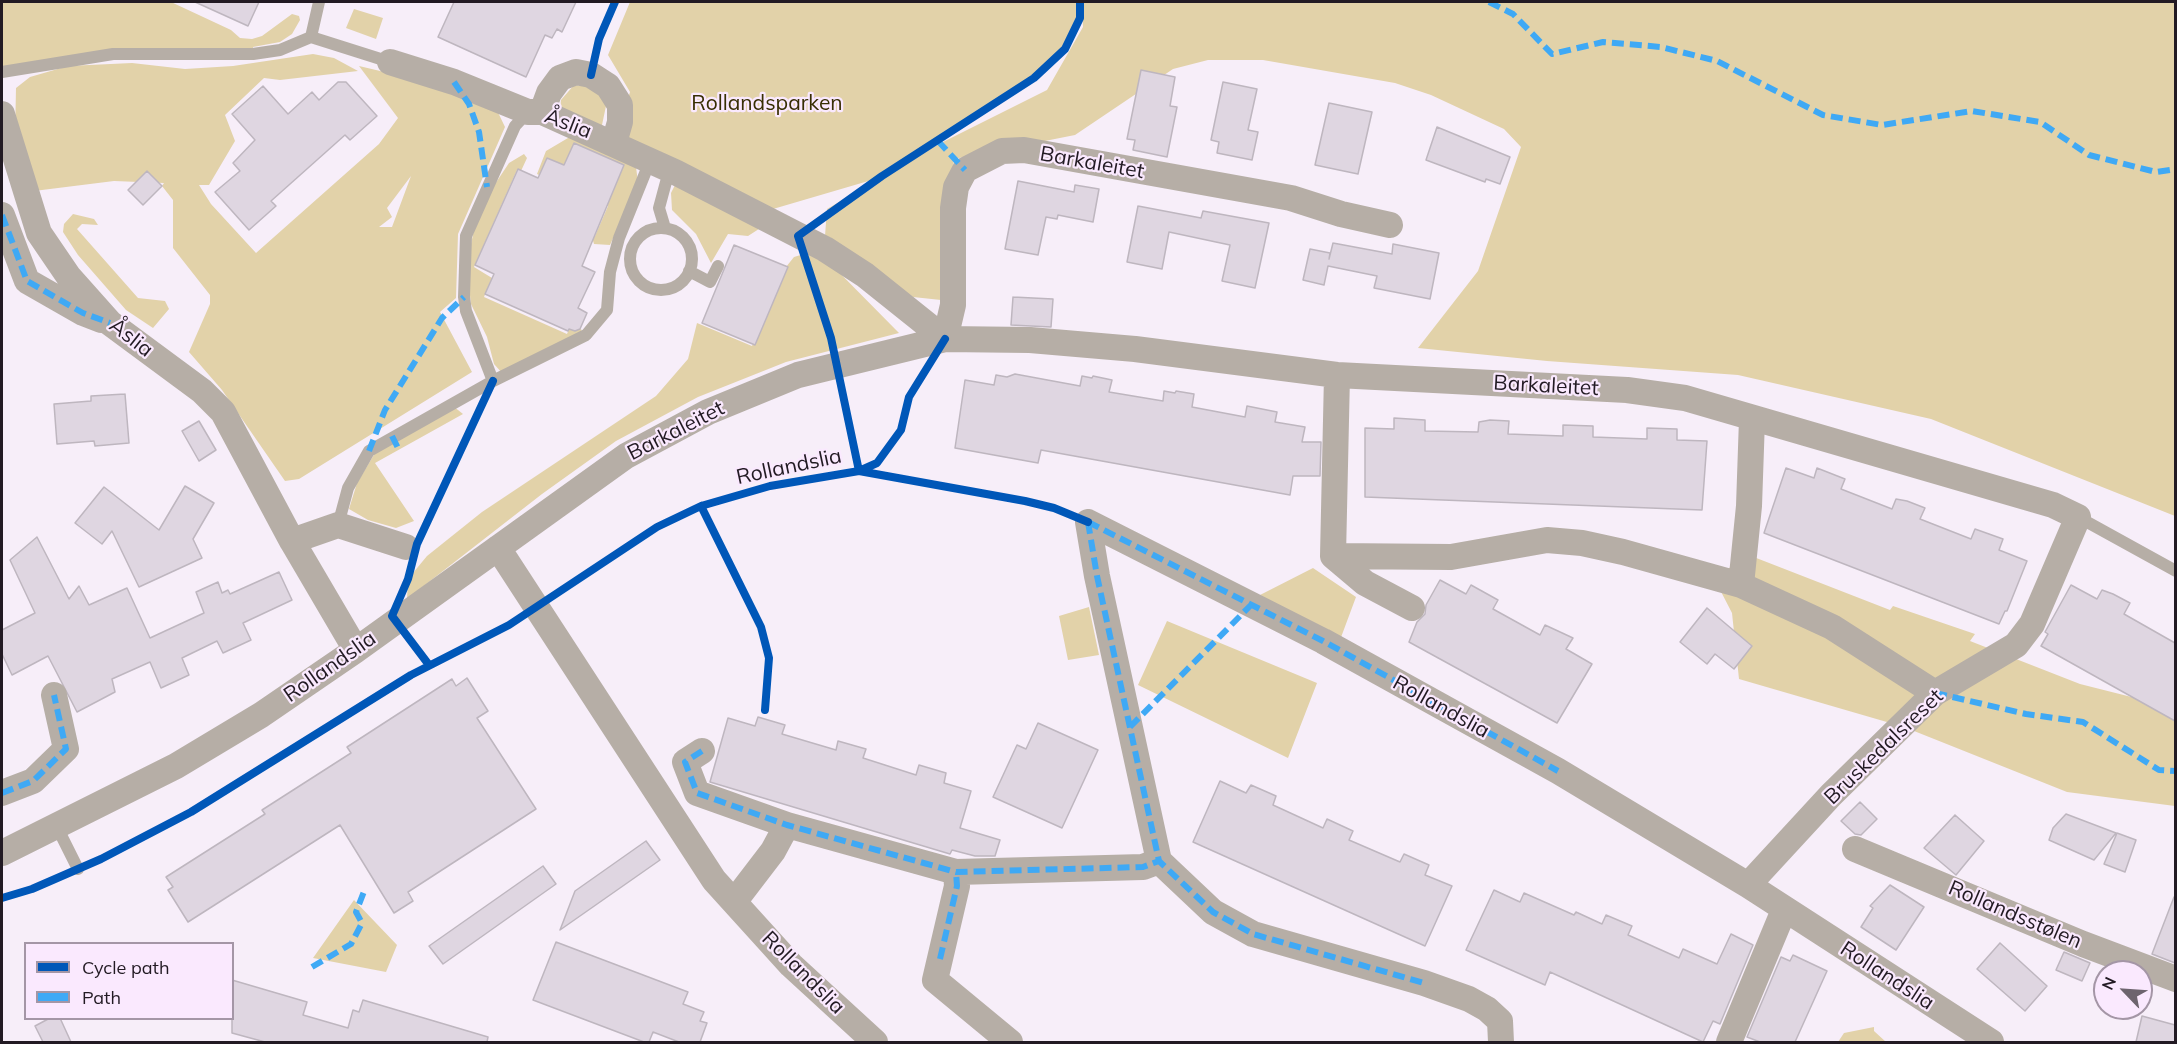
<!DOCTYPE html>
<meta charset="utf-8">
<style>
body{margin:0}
#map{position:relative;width:2177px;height:1044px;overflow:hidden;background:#f7eef9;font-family:Mulish,sans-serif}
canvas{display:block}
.frame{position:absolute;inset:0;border:3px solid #221a23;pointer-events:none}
.legend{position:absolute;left:24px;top:942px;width:210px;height:78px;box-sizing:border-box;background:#fae9fe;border:2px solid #a496a6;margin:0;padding:8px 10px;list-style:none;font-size:18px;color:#221a23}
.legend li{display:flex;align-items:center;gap:12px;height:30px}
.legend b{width:30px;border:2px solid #a496a6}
.north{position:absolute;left:2093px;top:960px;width:60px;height:60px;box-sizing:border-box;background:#fae9fe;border:2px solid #a496a6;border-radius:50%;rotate:295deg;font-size:16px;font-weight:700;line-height:24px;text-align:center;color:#221a23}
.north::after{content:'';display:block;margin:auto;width:21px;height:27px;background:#6d646e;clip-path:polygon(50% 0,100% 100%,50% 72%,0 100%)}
</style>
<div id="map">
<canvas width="2177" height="1044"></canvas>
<div class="frame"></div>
<ul class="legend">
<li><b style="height:8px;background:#0057b8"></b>Cycle path</li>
<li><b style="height:8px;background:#3fa9f5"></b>Path</li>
</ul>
<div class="north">N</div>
</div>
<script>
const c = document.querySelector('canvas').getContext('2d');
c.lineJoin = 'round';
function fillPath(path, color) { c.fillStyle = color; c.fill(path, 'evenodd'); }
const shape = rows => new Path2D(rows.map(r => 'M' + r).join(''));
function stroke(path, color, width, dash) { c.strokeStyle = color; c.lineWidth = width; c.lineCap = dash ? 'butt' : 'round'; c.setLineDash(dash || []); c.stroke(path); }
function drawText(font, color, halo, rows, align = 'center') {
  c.font = font + ' Mulish,sans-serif'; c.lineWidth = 4.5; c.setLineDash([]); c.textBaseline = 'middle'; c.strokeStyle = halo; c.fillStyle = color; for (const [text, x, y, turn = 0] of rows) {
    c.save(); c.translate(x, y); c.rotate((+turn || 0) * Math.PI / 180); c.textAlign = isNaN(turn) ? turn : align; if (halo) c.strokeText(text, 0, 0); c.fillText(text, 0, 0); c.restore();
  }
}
const green = shape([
 [2,2,171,2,231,30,240,38,252,39,262,36,292,14,299,16,300,20,292,34,280,42,253,47,253,54,124,51,2,73],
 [630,2,1080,2,1080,18,1065,49,1034,78,886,175,933,147,1047,90,1083,27,1082,2,2175,2,2175,516,1931,419,1738,375,1547,361,1418,348,1478,271,1521,147,1504,129,1431,95,1395,83,1263,60,1208,60,1173,69,1075,135,954,159,941,300,913,297,825,236,827,209,882,177,756,214,614,143,630,92,608,55],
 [354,9,383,18,376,39,346,28],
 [313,54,334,58,358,71,280,80,264,78,225,115,235,141,209,185,199,185,211,204,256,253,379,144,398,118,359,66,431,83,493,102,505,127,458,234,456,298,440,312,472,372,299,479,285,481,222,390,189,352,210,304,210,295,173,248,173,200,162,186,164,183,114,181,34,191,15,137,16,88,30,77,68,66,132,63,185,69,233,66],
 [411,176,392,227,379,227,392,217,387,208],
 [574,85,596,87,606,106,602,125,597,127,560,110,561,100],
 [568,138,575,138,636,167,638,182,610,245,594,244,591,234,595,236,608,206,546,160,539,175,537,174,546,151],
 [524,154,527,158,521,171,517,170,474,267,492,278,484,297,567,334,571,324,582,330,577,335,502,373,494,364,487,337,471,304,468,280,471,244,475,225,495,184,509,163],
 [675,185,762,227,748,236,728,234,711,263,696,234,672,210,671,193],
 [73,214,94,219,98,225,82,224,77,229,138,298,165,301,169,309,153,328,126,310,78,255,63,232,64,224],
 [817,250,899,333,786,362,698,397,616,441,542,494,407,599,408,579,427,556,482,512,656,396,688,359,697,323,752,346,786,267,794,257],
 [453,406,463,414,375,463,414,521,396,528,368,520,349,509,357,483,375,453],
 [1746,554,1890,610,1893,606,1975,634,1970,641,2080,684,2175,708,2175,806,2067,792,1904,727,1739,679,1732,613,1715,580],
 [1313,568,1356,597,1340,640,1260,595],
 [1089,607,1099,655,1068,660,1059,616],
 [1167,621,1317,683,1288,758,1138,685],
 [354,900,397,945,386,972,313,958],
 [1874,1027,1874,1031,1886,1042,1838,1042,1844,1033]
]);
const building = shape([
 [195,2,259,2,248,26,195,2],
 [454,2,576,2,562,32,557,29,552,38,545,35,526,77,438,37,454,2],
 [1141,70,1175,77,1170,106,1177,107,1167,157,1133,150,1135,140,1127,139,1141,70],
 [338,82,346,82,377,116,350,140,345,135,271,201,276,206,249,230,215,192,240,171,233,163,255,140,232,114,263,86,288,114,312,92,319,100,338,82],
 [1223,82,1257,89,1248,130,1258,132,1252,160,1217,153,1219,142,1211,140,1223,82],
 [1329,103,1372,112,1358,174,1315,165,1329,103],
 [1437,127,1510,157,1500,184,1486,179,1485,182,1426,160,1437,127],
 [574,143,624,165,582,266,595,272,578,308,587,313,580,329,575,331,569,329,568,331,485,294,494,274,475,265,518,169,538,178,547,158,564,165,574,143],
 [147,171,162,186,143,205,128,190,147,171],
 [1018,181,1074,192,1075,185,1099,189,1093,222,1058,215,1057,219,1046,217,1038,255,1005,249,1018,181],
 [1138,206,1201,218,1203,211,1269,223,1255,288,1222,281,1230,245,1169,232,1162,269,1127,262,1138,206],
 [1333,243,1392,254,1393,244,1439,253,1430,299,1374,288,1377,276,1328,266,1324,285,1303,280,1310,249,1330,253,1329,259,1333,243],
 [734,245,788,267,755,345,702,323,734,245],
 [1013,297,1053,299,1051,327,1011,325,1013,297],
 [1015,374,1080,386,1082,376,1092,378,1093,376,1112,380,1109,392,1163,401,1164,391,1175,393,1176,391,1194,394,1192,407,1245,417,1247,406,1277,412,1275,422,1305,427,1302,442,1321,442,1320,476,1293,476,1290,495,1041,450,1038,463,955,448,965,380,994,385,996,375,1007,377,1015,374],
 [125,394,129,443,95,446,94,441,57,444,54,404,91,401,91,396,125,394],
 [1394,418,1425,420,1425,431,1478,432,1479,422,1490,420,1509,421,1508,434,1563,436,1563,425,1593,426,1593,437,1647,439,1647,428,1677,429,1677,440,1707,441,1702,510,1365,497,1365,428,1394,429,1394,418],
 [199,421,216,450,199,461,182,431,199,421],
 [1786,468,1814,478,1817,468,1845,479,1841,489,1892,509,1896,499,1907,501,1925,508,1920,519,1971,539,1975,529,2003,539,1999,550,2027,561,2007,611,2005,611,1999,624,1764,533,1786,468],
 [185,486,214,503,193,539,202,558,139,587,112,531,102,544,75,523,104,487,159,530,185,486],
 [37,537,69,599,79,586,89,605,127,588,150,638,204,613,196,592,218,582,222,593,228,590,230,594,279,572,292,600,243,623,251,640,223,653,217,641,182,658,189,675,161,688,150,662,112,679,115,692,77,712,48,656,12,675,2,654,2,630,35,613,10,560,37,537],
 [1440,580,1466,594,1471,585,1498,600,1493,609,1540,635,1545,625,1573,638,1566,649,1592,664,1557,723,1409,642,1417,622,1425,614,1426,605,1440,580],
 [2071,585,2097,599,2102,590,2113,594,2130,603,2124,614,2175,643,2175,721,2041,646,2048,634,2045,632,2071,585],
 [1707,608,1752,646,1734,669,1715,654,1707,664,1680,642,1707,608],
 [467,678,488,711,477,718,536,809,408,892,413,901,394,913,340,825,188,922,168,890,173,887,166,877,265,814,262,810,351,753,347,747,452,679,456,686,467,678],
 [758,717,785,725,782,734,836,750,838,741,866,749,863,758,916,775,919,765,946,773,944,783,971,791,960,828,1000,840,995,856,975,856,952,850,950,854,710,782,728,718,755,726,758,717],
 [1038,723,1098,750,1062,828,993,797,1017,745,1026,749,1038,723],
 [1220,781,1246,793,1251,785,1276,796,1273,805,1323,828,1327,819,1353,831,1349,840,1400,862,1404,854,1429,865,1425,875,1452,886,1425,946,1193,842,1220,781],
 [1860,802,1877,819,1861,835,1855,834,1841,821,1860,802],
 [2066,814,2116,833,2094,860,2049,840,2053,828,2066,814],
 [1955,815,1984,841,1956,875,1924,848,1955,815],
 [2117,833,2136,840,2125,872,2104,864,2117,833],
 [646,841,660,860,560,930,575,891,646,841],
 [543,866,556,884,443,964,429,946,543,866],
 [1890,885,1924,907,1896,950,1861,927,1873,908,1870,906,1890,885],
 [1494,890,1520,902,1524,893,1574,915,1576,912,1602,924,1606,915,1632,926,1628,935,1679,958,1683,949,1717,964,1731,934,1753,945,1720,1024,1713,1021,1703,1042,1550,972,1545,985,1466,950,1494,890],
 [2174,897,2175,897,2175,963,2152,954,2174,897],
 [556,942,688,992,683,1004,704,1012,700,1021,707,1023,700,1042,679,1042,653,1032,649,1042,644,1042,533,1000,556,942],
 [2000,943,2047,986,2025,1011,1977,969,2000,943],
 [2064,952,2090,963,2082,981,2056,970,2064,952],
 [1793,955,1827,971,1795,1042,1760,1042,1747,1037,1781,957,1790,961,1793,955],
 [232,980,307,1002,303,1015,348,1028,353,1010,359,1012,363,1000,488,1037,487,1042,265,1042,232,1033,232,980],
 [2142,1016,2175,1025,2175,1042,2136,1042,2142,1016],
 [50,1018,60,1018,71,1042,43,1042,35,1026,50,1018]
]);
const lane = shape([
 [311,37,319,2],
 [2,72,113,54,253,54,280,50,311,37,390,62],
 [665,228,659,208,666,182,675,172],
 '630 259a31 31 0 1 1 62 0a31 31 0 1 1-62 0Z',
 [689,271,710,282,718,266],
 [493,381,586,335,607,310,610,272,619,238,650,161],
 [2078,517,2176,571],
 [338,525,348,488,369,451,493,381,466,311,464,297,466,236,515,126,528,112],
 [57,827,78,869]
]);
const street = shape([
 [390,62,454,82,528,112,542,112,675,172,825,249,865,275,945,339,1030,340,1135,349,1337,375,1627,390,1685,398,2053,505,2078,517,2032,624,2016,645,1935,693,1831,795,1748,885],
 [542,112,549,93,560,78,576,72,591,75,608,86,620,105,620,122,614,143],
 [2,114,39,233,69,277,110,323,202,391,223,412,292,541,356,650],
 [2,215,27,281,83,313,101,320],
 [1337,375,1333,556,1451,557,1547,540,1582,543,1623,552,1741,585],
 [1752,419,1749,506,1741,585,1832,627,1935,693],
 [1088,522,1323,641,1558,771,1748,885,1991,1042],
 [1088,522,1097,576,1159,861,1213,912,1253,934,1424,983,1469,999,1487,1009,1500,1021,1501,1042],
 [292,541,338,525,406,547],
 [498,548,714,880,791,965,875,1042],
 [1333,556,1365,583,1412,608],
 [702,751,685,762,697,793,787,825,956,872,1143,867,1159,861],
 [2,793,33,781,66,749,54,695],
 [1855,849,2083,944,2176,979],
 [2,853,176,766,261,715,356,650,626,456,708,412,798,375,945,339,953,305,953,208,956,187,965,170,1002,151,1024,150,1291,198,1341,214,1390,225],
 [956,872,957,886,935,980,1010,1042],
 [734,902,773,851,787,825],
 [1729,1042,1784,910]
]);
const quiet = shape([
 [1489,2,1513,14,1552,54,1603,42,1661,47,1717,61,1823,115,1882,125,1972,111,2040,122,2089,155,2156,172,2176,169],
 [454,82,469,104,479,132,487,187],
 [938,141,965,170],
 [2,215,27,281,83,313,110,323],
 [392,436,399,450],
 [369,451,385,410,442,318,464,297],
 [1088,522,1097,576,1159,861,1213,912,1253,934,1424,983],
 [1088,522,1323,641,1558,771],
 [1935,693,2026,714,2083,722,2159,770,2176,771],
 [1130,727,1251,605],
 [702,751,685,762,697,793,787,825,956,872,1143,867,1159,861],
 [2,793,33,781,66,749,54,695],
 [940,959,957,886,956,872],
 [312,967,351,944,362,923,356,912,365,889]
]);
const cycleway = shape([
 [591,75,599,39,615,2],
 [945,339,909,397,901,430,877,463,859,471,831,338,798,236,882,176,1034,78,1065,49,1080,18,1080,2],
 [701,506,761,627,769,658,765,710],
 [429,665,392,616,408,579,417,544,493,381],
 [2,898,32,889,101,859,191,812,411,675,509,625,657,527,701,506,770,486,859,471,1025,501,1054,508,1088,522]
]);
const parkNames = [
 ["Rollandsparken",767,104]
];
const streetNames = [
 ["Åslia",568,124,21],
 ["Barkaleitet",1092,163,10],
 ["Åslia",131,338,38],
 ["Barkaleitet",1546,386,3],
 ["Barkaleitet",676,431,-27],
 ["Rollandslia",789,467,-12],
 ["Rollandslia",330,667,-35],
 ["Rollandslia",1441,707,29],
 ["Bruskedalsreset",1884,747,-44],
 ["Rollandsstølen",2015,915,23],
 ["Rollandslia",803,973,45],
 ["Rollandslia",1887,976,33]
];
fillPath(green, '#e2d2a9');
fillPath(building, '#dfd6e1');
stroke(building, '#beb6bf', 1.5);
stroke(lane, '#b6aea6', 12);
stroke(street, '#b6aea6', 26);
stroke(quiet, '#3fa9f5', 6, [12, 6]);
stroke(cycleway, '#0057b8', 8);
drawText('21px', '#372e03', '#fae9fe', parkNames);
drawText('21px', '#221a23', '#fae9fe', streetNames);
</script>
